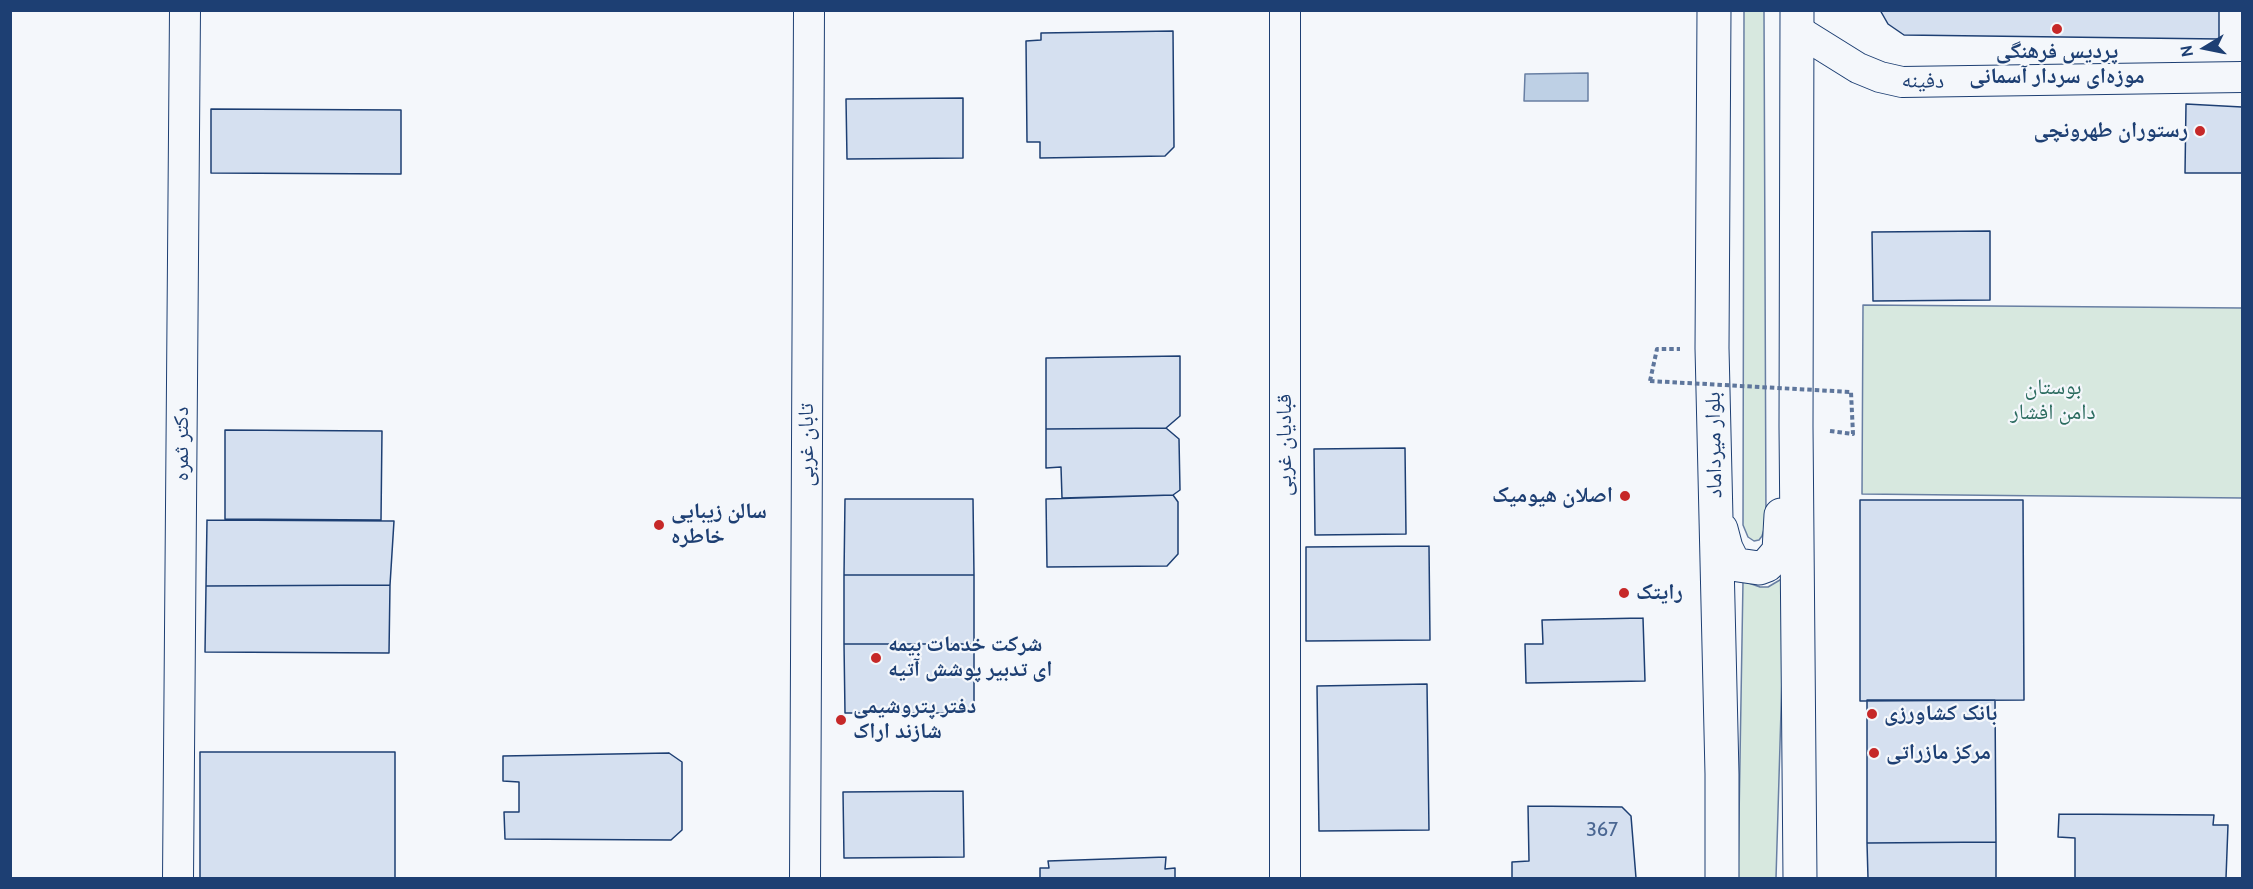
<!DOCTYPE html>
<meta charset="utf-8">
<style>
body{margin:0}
#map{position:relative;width:2253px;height:889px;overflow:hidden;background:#f4f7fb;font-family:Cabin,sans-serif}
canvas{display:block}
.frame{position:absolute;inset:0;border:12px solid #1d3f73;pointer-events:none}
.north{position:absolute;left:2175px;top:18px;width:60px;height:60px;-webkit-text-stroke:4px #f4f7fb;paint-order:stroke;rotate:260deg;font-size:16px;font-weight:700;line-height:24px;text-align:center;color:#1d3f73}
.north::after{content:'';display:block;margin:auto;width:21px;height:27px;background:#1d3f73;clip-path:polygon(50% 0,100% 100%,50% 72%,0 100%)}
</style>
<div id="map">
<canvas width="2253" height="889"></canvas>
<div class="frame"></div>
<div class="north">N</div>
</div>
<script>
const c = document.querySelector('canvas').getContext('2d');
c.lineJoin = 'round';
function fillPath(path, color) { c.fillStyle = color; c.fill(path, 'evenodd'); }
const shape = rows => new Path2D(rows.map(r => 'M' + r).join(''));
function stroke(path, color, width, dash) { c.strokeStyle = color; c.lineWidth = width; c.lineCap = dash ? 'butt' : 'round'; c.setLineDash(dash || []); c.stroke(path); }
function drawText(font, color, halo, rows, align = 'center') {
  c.font = font + ' Cabin,"Noto Naskh Arabic",sans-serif'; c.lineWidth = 4.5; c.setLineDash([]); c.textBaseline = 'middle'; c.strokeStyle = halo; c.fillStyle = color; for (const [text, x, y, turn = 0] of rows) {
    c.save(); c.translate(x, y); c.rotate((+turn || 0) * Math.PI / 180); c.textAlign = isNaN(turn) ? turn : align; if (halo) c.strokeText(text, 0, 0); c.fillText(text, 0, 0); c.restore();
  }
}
const green = shape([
 [1764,10,1766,523,1762,536,1759,540,1754,541,1748,537,1743,525,1744,11,1764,10],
 [1863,305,2242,308,2242,498,1862,494,1863,305],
 [1785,577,1776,878,1738,878,1743,581,1760,587,1768,587,1785,577]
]);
const water = shape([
 [1588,73,1588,101,1524,101,1525,74,1588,73]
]);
const building = shape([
 [1880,10,2219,10,2219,39,1904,35,1888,24,1880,10],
 [1173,31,1174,147,1165,156,1040,158,1040,142,1027,142,1026,41,1041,40,1041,33,1173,31],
 [963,98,963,158,847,159,846,99,963,98],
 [2186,104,2242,107,2242,173,2185,173,2186,104],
 [211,109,401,110,401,174,211,173,211,109],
 [1990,231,1990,300,1873,301,1872,232,1990,231],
 [1180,356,1180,416,1166,428,1046,429,1046,358,1180,356],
 [1166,428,1179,439,1180,490,1173,495,1062,498,1061,467,1046,468,1046,429,1166,428],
 [225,430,382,431,381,520,225,519,225,430],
 [1405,448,1406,534,1315,535,1314,449,1405,448],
 [1173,495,1178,502,1178,554,1167,566,1047,567,1046,499,1173,495],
 [845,499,973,499,974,575,844,575,845,499],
 [1860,500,2023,500,2024,700,1860,701,1860,500],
 [207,520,394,521,390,585,206,586,207,520],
 [1429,546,1430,640,1306,641,1306,547,1429,546],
 [844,575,974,575,974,644,844,644,844,575],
 [390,585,389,653,205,652,206,586,390,585],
 [1643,618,1645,681,1526,683,1525,644,1543,644,1542,620,1643,618],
 [844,644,974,644,974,713,845,713,844,644],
 [1427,684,1429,830,1319,831,1317,686,1427,684],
 [1867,700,1995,700,1996,842,1867,843,1867,700],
 [200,752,395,752,395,878,200,878,200,752],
 [669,753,682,762,682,830,671,840,505,839,504,812,519,812,519,782,503,781,503,756,669,753],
 [963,791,964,857,844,858,843,792,963,791],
 [1528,806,1622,807,1631,816,1636,878,1512,878,1512,862,1529,861,1528,806],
 [2059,814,2214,815,2213,825,2228,825,2226,878,2075,878,2075,838,2058,837,2059,814],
 [1996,842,1996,878,1868,878,1867,843,1996,842],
 [1166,857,1165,869,1175,868,1175,878,1040,878,1040,868,1049,868,1048,861,1166,857]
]);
const path = shape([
 [1650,381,1657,349,1680,349],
 [1830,431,1853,434,1851,392]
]);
const minor = shape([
 [1285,10,1285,878],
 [1797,30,1858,68,1880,77,1902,82,2242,77],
 [178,878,185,10],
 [805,878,809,10]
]);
const secondary = shape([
 [1714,10,1712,348,1722,774,1722,878],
 [1797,10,1796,426,1800,878],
 [1721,529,1726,548,1732,560,1738,565,1759,568,1767,565,1779,551,1781,515]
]);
const pathBridge = shape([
 [1650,381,1851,392]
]);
const markers = [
 [2057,29,6,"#c62828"],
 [2200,131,6,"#c62828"],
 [1625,496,6,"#c62828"],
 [659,525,6,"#c62828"],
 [1624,593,6,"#c62828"],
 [876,658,6,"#c62828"],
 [1872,714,6,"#c62828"],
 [841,720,6,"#c62828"],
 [1874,753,6,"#c62828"]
];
const numberNames = [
 ["367",1602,830]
];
const poiNames = [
 ["پردیس فرهنگی",2057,52,"center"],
 ["موزه‌ای سردار آسمانی",2057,77,"center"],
 ["رستوران طهرونچى",2188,131,"right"],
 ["اصلان هیومیک",1613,496,"right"],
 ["سالن زیبایی",671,512],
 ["خاطره",671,537],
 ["رایتک",1636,593],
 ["شرکت خدمات بیمه",888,645],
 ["ای تدبیر پوشش آتیه",888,670],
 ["دفتر پتروشیمی",853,707],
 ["شازند اراک",853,732],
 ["بانک کشاورزی",1884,714],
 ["مرکز مازراتی",1886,753]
];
const streetNames = [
 ["دفینه",1923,81,1],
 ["دکتر ثمره",182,444,-90],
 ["تابان غربی",807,445,-90],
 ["قبادیان غربی",1285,445,-90],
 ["بلوار میرداماد",1714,445,-91]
];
const parkNames = [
 ["بوستان",2053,388],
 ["دامن افشار",2053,413]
];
fillPath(green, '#d7e8df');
stroke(green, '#687fa3', 1.5);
fillPath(water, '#bed0e5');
stroke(water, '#687fa3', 1.5);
fillPath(building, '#d5e0f0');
stroke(building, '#1d3f73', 1.5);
stroke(minor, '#1d3f73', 32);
stroke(secondary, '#1d3f73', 35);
stroke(path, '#5e769c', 4, [4.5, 3]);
stroke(minor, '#f4f7fb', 30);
stroke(secondary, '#f4f7fb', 33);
stroke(pathBridge, '#5e769c', 4, [4.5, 3]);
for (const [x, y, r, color] of markers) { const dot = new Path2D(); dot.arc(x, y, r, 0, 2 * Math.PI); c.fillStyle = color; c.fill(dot); stroke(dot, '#f4f7fb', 2); }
drawText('20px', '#4b6792', null, numberNames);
drawText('bold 22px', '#1d3f73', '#f4f7fb', poiNames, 'left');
drawText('22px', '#1d3f73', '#f4f7fb', streetNames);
drawText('22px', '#2c6c60', '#f4f7fb', parkNames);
</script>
